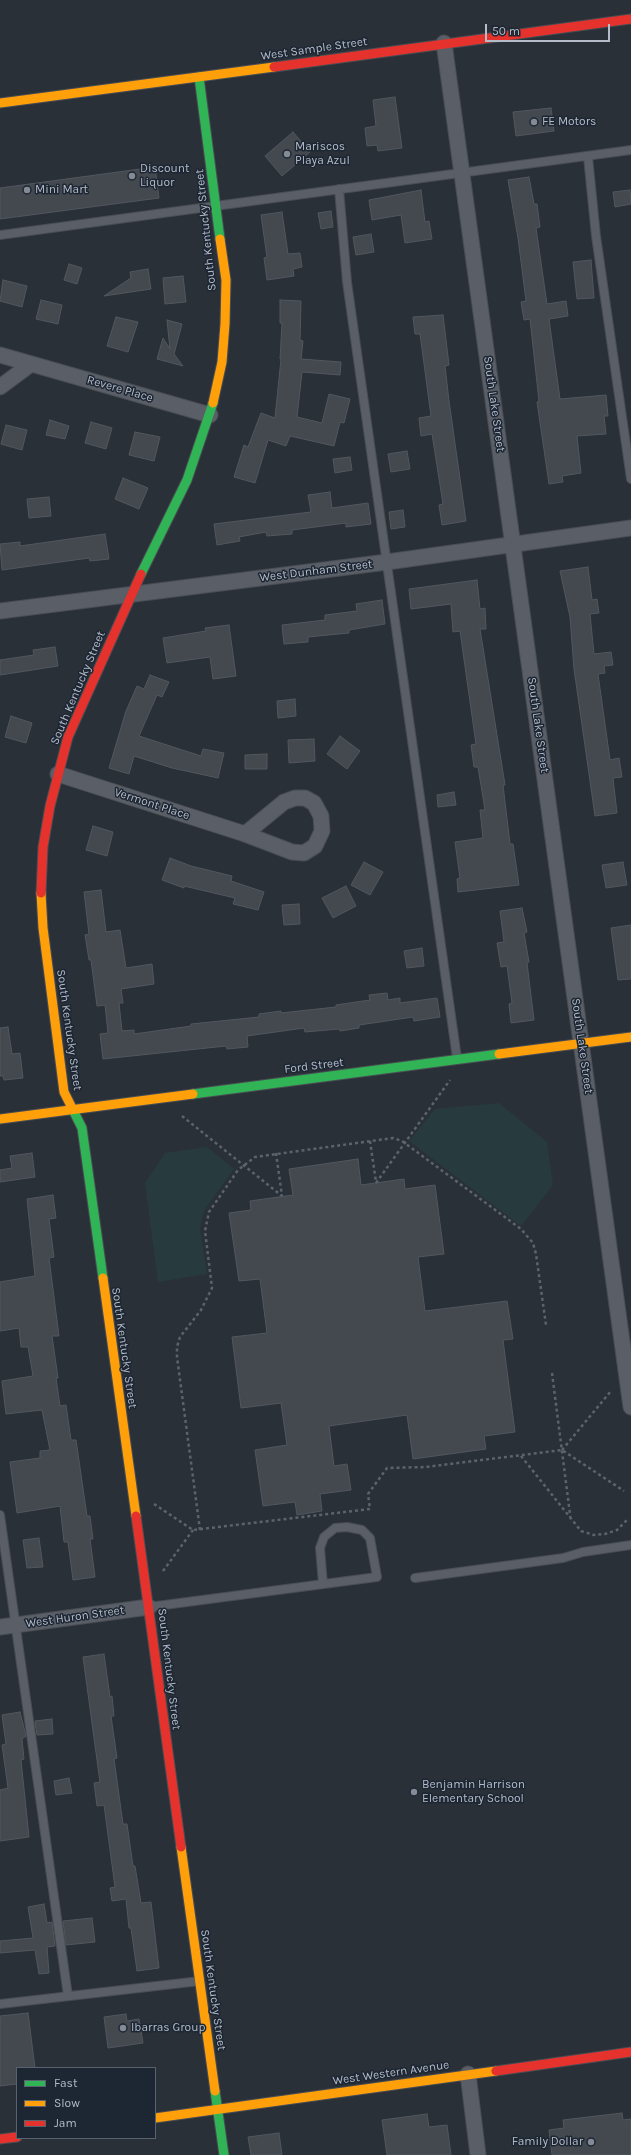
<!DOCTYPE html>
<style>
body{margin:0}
#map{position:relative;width:631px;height:2155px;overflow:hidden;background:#2a3038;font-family:Karla,sans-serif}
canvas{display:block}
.legend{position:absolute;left:16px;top:2067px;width:140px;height:72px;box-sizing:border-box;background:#1d2633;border:1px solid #59626f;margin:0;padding:5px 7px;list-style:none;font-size:12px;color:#b4bcc9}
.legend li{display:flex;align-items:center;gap:8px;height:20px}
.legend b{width:20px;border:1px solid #59626f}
.scale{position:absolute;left:485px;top:24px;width:125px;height:18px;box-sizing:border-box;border:2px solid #b4bcc9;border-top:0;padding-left:5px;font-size:12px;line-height:14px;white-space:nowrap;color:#b4bcc9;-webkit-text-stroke:3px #1d2633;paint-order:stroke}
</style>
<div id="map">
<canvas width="631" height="2155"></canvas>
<ul class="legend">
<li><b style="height:5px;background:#30b455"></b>Fast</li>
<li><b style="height:5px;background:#ff9f0a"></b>Slow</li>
<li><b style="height:5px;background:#e5322d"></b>Jam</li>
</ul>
<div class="scale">50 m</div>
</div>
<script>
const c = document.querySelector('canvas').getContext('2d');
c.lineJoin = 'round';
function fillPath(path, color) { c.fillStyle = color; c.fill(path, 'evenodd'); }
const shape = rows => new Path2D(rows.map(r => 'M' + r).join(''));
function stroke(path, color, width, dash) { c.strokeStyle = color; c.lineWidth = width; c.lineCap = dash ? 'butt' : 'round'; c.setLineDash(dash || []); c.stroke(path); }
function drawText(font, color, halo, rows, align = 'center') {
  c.font = font + ' Karla,sans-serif'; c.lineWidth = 3; c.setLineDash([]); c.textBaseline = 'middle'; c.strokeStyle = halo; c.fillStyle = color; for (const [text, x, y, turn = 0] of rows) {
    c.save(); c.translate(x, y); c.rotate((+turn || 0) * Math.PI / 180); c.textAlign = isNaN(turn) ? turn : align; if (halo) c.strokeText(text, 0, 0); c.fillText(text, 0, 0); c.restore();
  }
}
const green = shape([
 [499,1103,547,1142,553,1185,521,1226,409,1141,435,1109],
 [207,1147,234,1169,205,1209,202,1219,200,1228,207,1274,158,1282,145,1183,165,1153]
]);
const building = shape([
 [395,97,402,148,378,151,377,145,367,146,365,128,376,126,373,100,395,97],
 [551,108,554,131,516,136,513,112,551,108],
 [293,132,310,152,282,176,265,156,293,132],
 [155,167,159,198,0,219,0,188,155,167],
 [529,177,534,204,537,204,540,227,536,228,547,304,566,301,568,316,549,319,560,399,606,395,608,416,604,416,606,434,577,436,581,473,562,476,563,482,549,484,537,402,539,401,530,319,524,320,521,302,526,301,518,238,508,180,529,177],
 [421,190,425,222,429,221,432,239,405,243,401,215,372,220,369,200,421,190],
 [630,190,631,204,615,207,613,192,630,190],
 [331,211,333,227,321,229,318,213,331,211],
 [282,212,288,254,300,253,302,267,293,269,294,276,267,280,264,258,267,257,261,215,282,212],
 [371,234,374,252,356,255,353,237,371,234],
 [591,260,594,298,577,299,573,262,591,260],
 [69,264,82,268,77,284,64,280,69,264],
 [148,269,151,289,104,296,131,278,130,272,148,269],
 [183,276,186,302,165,304,163,278,183,276],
 [3,280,27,286,22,307,0,301,3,280],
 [41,300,62,305,58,324,36,319,41,300],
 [280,300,301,301,300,340,303,341,301,359,341,362,340,375,302,372,297,417,322,423,329,394,350,399,344,423,340,422,334,446,290,436,286,446,268,440,255,483,234,477,244,445,248,447,261,413,275,418,281,359,280,359,282,323,280,323,280,300],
 [443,315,449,365,445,366,449,401,466,521,442,525,439,505,443,504,432,434,421,436,419,418,431,416,420,334,415,334,413,317,443,315],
 [116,317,138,322,128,352,107,346,116,317],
 [167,320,182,324,174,354,183,366,157,359,163,338,170,349,167,320],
 [50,420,69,426,65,439,46,435,50,420],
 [91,422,112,428,106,449,85,443,91,422],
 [6,425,27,430,22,450,1,444,6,425],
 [135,432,160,437,154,461,129,455,135,432],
 [407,451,410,469,391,472,388,454,407,451],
 [350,457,352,470,335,473,333,459,350,457],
 [123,478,148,488,139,509,115,499,123,478],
 [330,492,332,508,368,503,371,524,346,527,346,523,292,530,292,534,267,536,266,532,239,537,240,541,217,545,214,524,311,512,308,495,330,492],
 [49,497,51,516,29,518,27,499,49,497],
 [403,510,405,527,391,529,389,512,403,510],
 [105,534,109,559,90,561,89,558,2,570,0,544,20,542,20,546,105,534],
 [588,567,592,600,597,599,599,613,590,614,594,654,611,652,613,665,604,666,605,673,598,674,610,760,619,758,622,777,613,778,617,813,595,816,574,669,570,617,560,571,588,567],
 [477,580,480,609,485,608,486,629,480,629,505,785,503,785,510,844,513,844,519,885,458,892,457,879,460,878,455,842,483,838,480,810,485,810,478,767,474,767,471,745,476,744,460,631,453,632,451,604,411,609,409,589,477,580],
 [382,600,385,624,349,630,349,633,308,637,308,642,284,644,282,625,325,620,325,615,357,611,356,604,382,600],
 [229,625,236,676,213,679,210,657,167,663,163,638,206,631,205,628,229,625],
 [55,647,58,666,0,675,0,660,34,655,33,650,55,647],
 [150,675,169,682,162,697,157,695,139,736,201,756,203,749,224,753,218,778,172,768,134,756,129,774,109,768,126,711,137,686,144,689,150,675],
 [295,699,296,716,278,718,277,701,295,699],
 [11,716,32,723,26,743,5,737,11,716],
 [340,736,360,751,347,769,327,754,340,736],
 [314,739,315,761,289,763,288,740,314,739],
 [267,754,267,769,245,769,245,755,267,754],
 [454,792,456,805,438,807,437,795,454,792],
 [93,826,113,832,107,856,86,850,93,826],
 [170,858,191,866,232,876,231,881,264,892,258,910,233,904,235,898,184,886,184,888,162,880,170,858],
 [364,862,383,872,370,895,351,885,364,862],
 [623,862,627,885,606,888,602,865,623,862],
 [346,886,356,906,333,918,322,898,346,886],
 [101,890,106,932,120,930,126,968,152,964,154,984,121,989,123,1003,119,1003,122,1031,134,1030,134,1034,191,1026,191,1024,259,1017,259,1014,281,1011,281,1013,336,1007,336,1005,370,1000,369,995,387,993,388,1000,400,998,400,1003,437,998,440,1017,414,1021,413,1017,359,1025,359,1028,340,1031,339,1029,305,1032,304,1028,247,1036,248,1047,227,1049,226,1046,103,1059,100,1034,108,1033,105,1005,97,1006,91,960,89,960,85,935,89,934,84,892,101,890],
 [299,904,300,924,284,925,282,905,299,904],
 [522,908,527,932,524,933,529,962,527,963,534,1020,511,1023,509,1004,512,1003,507,966,501,967,497,943,504,942,500,911,522,908],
 [631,925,631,979,618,980,611,928,631,925],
 [422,948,424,966,407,968,404,951,422,948],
 [8,1027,12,1054,20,1053,23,1078,4,1080,3,1076,0,1076,0,1028,8,1027],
 [32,1153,35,1177,0,1182,0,1170,12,1168,10,1156,32,1153],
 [358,1159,361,1185,404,1179,405,1189,435,1185,444,1254,418,1257,425,1311,507,1301,513,1339,503,1340,515,1432,484,1436,486,1449,413,1459,407,1415,329,1426,334,1466,347,1464,351,1490,320,1494,322,1511,297,1515,295,1502,263,1506,255,1450,287,1445,281,1403,241,1408,232,1337,267,1333,260,1279,239,1281,229,1213,251,1210,250,1201,293,1195,289,1169,358,1159],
 [53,1195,56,1218,49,1219,54,1257,49,1258,59,1336,52,1336,58,1378,56,1378,60,1406,66,1405,71,1440,76,1440,87,1516,90,1516,93,1539,90,1539,95,1577,73,1580,68,1542,64,1542,60,1506,17,1513,10,1462,40,1458,40,1451,50,1450,42,1410,6,1414,2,1381,33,1376,28,1347,21,1347,19,1328,0,1331,0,1282,35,1276,27,1199,53,1195],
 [39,1538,43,1567,27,1568,23,1540,39,1538],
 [104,1654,110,1697,112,1696,114,1716,111,1716,117,1758,114,1759,123,1824,127,1824,133,1866,135,1866,141,1903,151,1902,159,1968,137,1971,131,1928,129,1928,126,1899,112,1901,110,1888,115,1887,104,1805,97,1806,94,1783,100,1782,83,1657,104,1654],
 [20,1712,26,1736,22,1739,24,1759,21,1760,29,1837,0,1841,0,1790,8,1788,2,1745,6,1744,2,1715,20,1712],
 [52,1719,53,1734,37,1735,35,1721,52,1719],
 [69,1778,72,1793,56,1795,54,1781,69,1778],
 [44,1904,47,1923,52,1922,55,1946,47,1947,49,1973,39,1974,35,1950,0,1953,0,1941,33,1938,28,1907,44,1904],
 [92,1918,95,1942,66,1945,63,1921,92,1918],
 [28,2013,35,2068,17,2068,17,2084,0,2086,0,2016,28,2013],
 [126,2014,127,2021,139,2019,143,2043,108,2048,104,2017,126,2014],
 [622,2113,623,2120,631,2119,631,2155,552,2155,549,2130,564,2128,563,2120,622,2113],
 [427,2114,429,2127,447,2125,451,2155,387,2155,382,2120,427,2114],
 [279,2133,282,2155,251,2155,248,2137,279,2133]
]);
const path = shape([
 [182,1116,282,1196],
 [370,1141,376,1182],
 [276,1153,282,1196],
 [376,1183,450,1080],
 [552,1373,571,1522],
 [562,1450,611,1391],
 [521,1456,581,1531,594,1535,605,1534,617,1530,628,1519],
 [154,1504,193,1530,370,1509,368,1494,387,1468,426,1467,562,1450,624,1491],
 [200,1530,177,1357,177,1347,180,1337,201,1310,212,1288,205,1231,209,1212,238,1170,255,1157,393,1138,402,1141,521,1229,533,1243,536,1254,546,1325],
 [163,1571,193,1530]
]);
const lane = shape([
 [588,157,596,236,631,479],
 [339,189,347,282,457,1058],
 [0,235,631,150],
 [0,1515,68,1996],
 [415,1578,563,1558,583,1552,631,1545],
 [149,1607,377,1577,370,1538,362,1530,347,1527,335,1528,324,1537,320,1548,323,1584],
 [0,2004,200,1981]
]);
const street = shape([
 [444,43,631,1407],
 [0,355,210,415],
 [0,387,31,364],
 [0,611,387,562,631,528],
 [58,774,245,834,292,852,304,853,315,846,322,831,321,816,314,803,305,798,295,798,284,802,245,834],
 [0,1627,149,1607],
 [468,2074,478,2155]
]);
const fast = shape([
 [199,77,220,239],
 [141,574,187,480,213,403],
 [193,1094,499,1054],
 [72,1108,82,1128,103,1278],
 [215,2091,224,2155]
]);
const slow = shape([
 [0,103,274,67],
 [213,403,222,362,225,324,226,280,220,239],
 [41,893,43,928,64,1092,72,1108],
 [499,1054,631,1037],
 [0,1119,193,1094],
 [103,1278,136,1516],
 [181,1847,215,2091],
 [155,2118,496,2071]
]);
const jam = shape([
 [274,67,631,19],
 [41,893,43,847,50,806,68,737,141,574],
 [136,1516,181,1847],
 [496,2071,631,2052],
 [0,2139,17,2137]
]);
const markers = [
 [534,122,4,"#848b96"],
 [287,154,4,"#848b96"],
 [132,176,4,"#848b96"],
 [27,190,4,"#848b96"],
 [414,1792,4,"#848b96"],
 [123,2028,4,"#848b96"],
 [591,2142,4,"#848b96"]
];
const streetNames = [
 ["West Sample Street",314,49,-8],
 ["South Kentucky Street",206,230,-96],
 ["Revere Place",120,389,16],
 ["South Lake Street",494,404,82],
 ["West Dunham Street",316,571,-7],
 ["South Kentucky Street",78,688,-67],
 ["South Lake Street",538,725,82],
 ["Vermont Place",152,804,18],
 ["South Kentucky Street",69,1030,82],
 ["South Lake Street",582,1046,82],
 ["Ford Street",314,1066,-7],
 ["South Kentucky Street",124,1348,82],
 ["West Huron Street",75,1617,-8],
 ["South Kentucky Street",169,1669,83],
 ["South Kentucky Street",213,1990,82],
 ["West Western Avenue",391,2073,-8]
];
const poiNames = [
 ["FE Motors",542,122],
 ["Mariscos",295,147],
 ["Playa Azul",295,161],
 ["Discount",140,169],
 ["Liquor",140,183],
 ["Mini Mart",35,190],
 ["Benjamin Harrison",422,1785],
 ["Elementary School",422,1799],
 ["Ibarras Group",131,2028],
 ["Family Dollar",583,2142,"right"]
];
fillPath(green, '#273a3e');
fillPath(building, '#444950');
stroke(building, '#52575f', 1);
stroke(lane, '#484c53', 10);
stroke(street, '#484c53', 17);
stroke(fast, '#484c53', 11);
stroke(slow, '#484c53', 11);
stroke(jam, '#484c53', 11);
stroke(path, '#5d636a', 2.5, [3, 3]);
stroke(lane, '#5a5e66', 8);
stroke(street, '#5a5e66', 15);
stroke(fast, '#30b455', 9);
stroke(slow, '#ff9f0a', 9);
stroke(jam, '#e5322d', 9);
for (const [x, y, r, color] of markers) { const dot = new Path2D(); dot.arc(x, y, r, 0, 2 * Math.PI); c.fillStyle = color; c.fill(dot); stroke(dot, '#1d2633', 1.5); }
drawText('12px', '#b4bcc9', '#1d2633', streetNames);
drawText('12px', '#b4bcc9', '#1d2633', poiNames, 'left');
</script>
